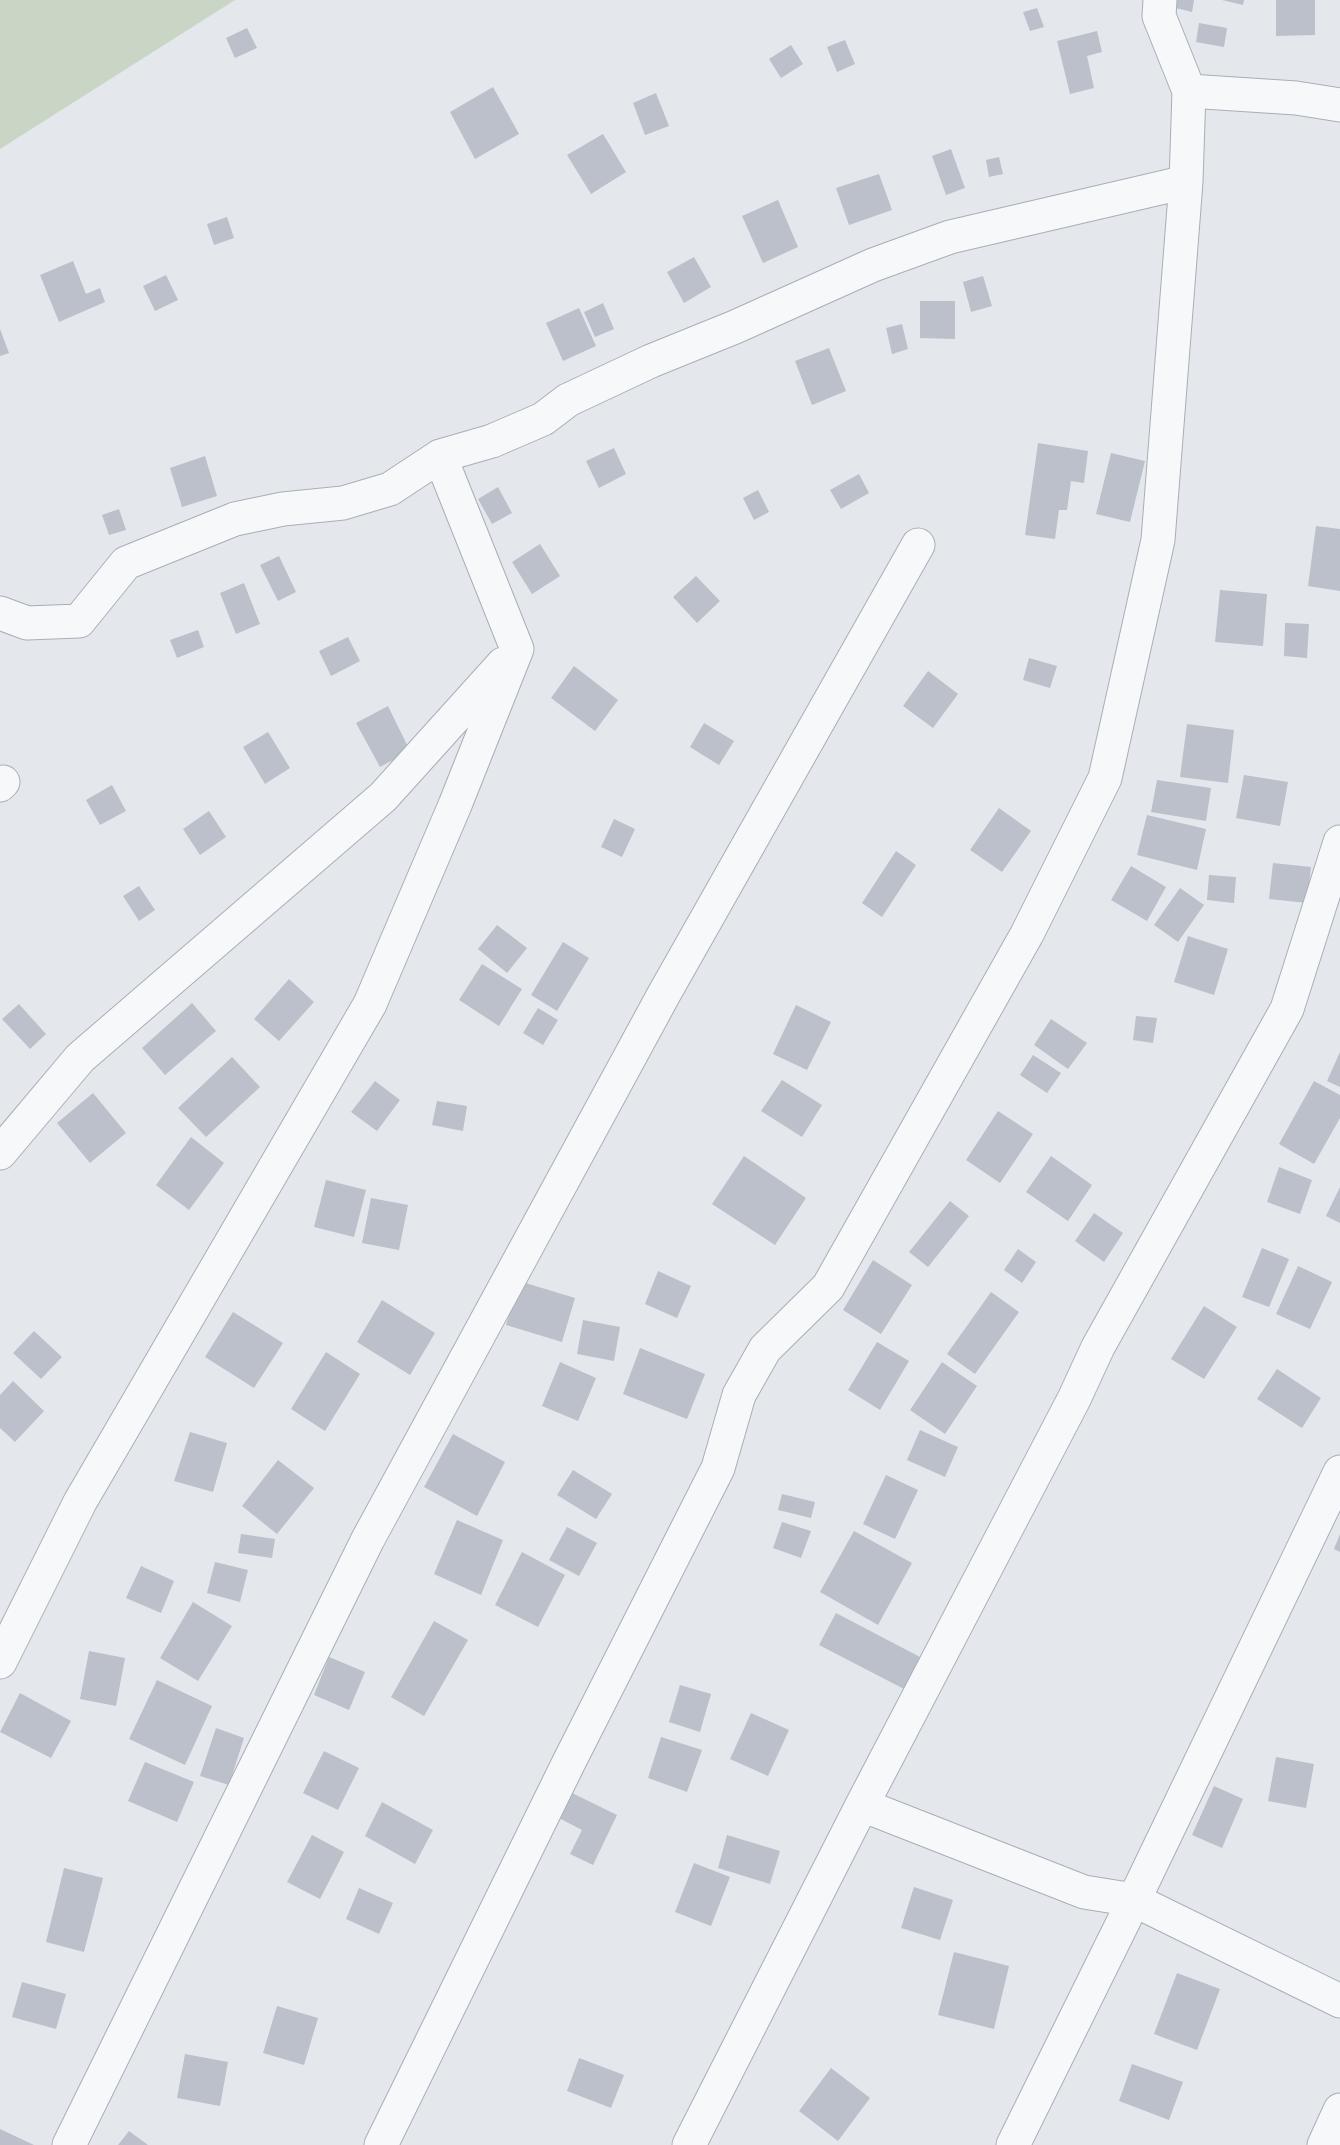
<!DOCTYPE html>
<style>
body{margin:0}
canvas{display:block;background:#e4e7ec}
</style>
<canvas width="1340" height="2145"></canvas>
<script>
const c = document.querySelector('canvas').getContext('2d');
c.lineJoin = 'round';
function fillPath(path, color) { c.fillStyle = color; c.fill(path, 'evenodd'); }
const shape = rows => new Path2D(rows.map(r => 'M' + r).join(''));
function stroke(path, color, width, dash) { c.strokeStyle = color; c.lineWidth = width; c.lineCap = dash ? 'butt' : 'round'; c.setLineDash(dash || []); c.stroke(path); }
const green = shape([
 [0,0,235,0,0,149]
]);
const building = shape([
 [1173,0,1194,0,1192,12,1172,7],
 [1222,0,1244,0,1243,5],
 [1276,0,1315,0,1315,35,1276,36],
 [1037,8,1044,27,1030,31,1023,12],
 [1199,23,1227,28,1224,47,1196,42],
 [247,28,257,48,235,58,226,38],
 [1097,31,1102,52,1087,56,1094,88,1070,94,1057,41],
 [845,40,855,64,837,72,827,47],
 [791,45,803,64,781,78,769,59],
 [493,87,519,134,475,159,450,112],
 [656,93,669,126,645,135,633,103],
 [603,134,626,172,591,194,567,155],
 [951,149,965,188,946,195,932,156],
 [999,157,1003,174,989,177,986,160],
 [879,174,892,210,849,225,836,188],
 [778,200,798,247,763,263,742,216],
 [227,217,234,238,214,245,207,224],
 [694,257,711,287,684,303,667,272],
 [73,261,86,294,100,288,105,302,59,322,40,275],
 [166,275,178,300,155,311,143,286],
 [983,276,992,306,971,312,963,282],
 [920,301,955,301,955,339,920,338],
 [603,303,614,329,595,337,584,312],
 [579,308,596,346,563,361,546,323],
 [902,324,908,349,892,354,886,328],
 [0,329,9,353,0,356],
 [829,348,846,391,812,405,795,361],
 [1038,443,1088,451,1084,483,1071,481,1067,510,1059,510,1055,539,1025,535],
 [614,448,626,474,599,488,586,461],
 [1111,453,1145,461,1130,522,1096,514],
 [205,456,217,496,182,507,170,468],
 [859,474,869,493,841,509,830,490],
 [498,487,512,513,492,524,478,499],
 [758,490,769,512,754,520,743,498],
 [119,509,126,530,109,535,102,515],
 [1316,526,1340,529,1340,591,1308,586],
 [540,544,560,576,532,594,512,562],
 [279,556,296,592,278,601,260,565],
 [696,576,720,601,697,623,673,597],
 [244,583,260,624,236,634,220,593],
 [1220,590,1267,594,1263,646,1215,642],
 [1285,623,1309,624,1307,658,1284,656],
 [198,630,204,647,177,658,170,640],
 [348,637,360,661,331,676,319,651],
 [1029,658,1057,666,1050,688,1023,680],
 [574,666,618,700,595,731,551,698],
 [928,671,958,694,933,728,903,706],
 [388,706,410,751,380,767,356,723],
 [704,723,734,741,719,765,690,747],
 [1187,724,1234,730,1228,783,1180,777],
 [268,732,290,768,265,784,243,747],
 [1244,775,1288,782,1280,826,1236,818],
 [1157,780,1211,788,1206,821,1151,812],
 [112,785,126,811,100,825,86,800],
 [999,808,1031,831,1002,872,970,850],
 [209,811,226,837,200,855,183,829],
 [1147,815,1206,829,1197,870,1137,855],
 [614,819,635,829,622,857,601,847],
 [896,851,916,865,882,917,862,903],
 [1273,863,1311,867,1307,903,1269,899],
 [1131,866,1166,887,1147,921,1111,900],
 [1209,875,1236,877,1234,903,1207,900],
 [139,886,155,910,139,921,123,896],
 [1180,888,1204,905,1178,942,1154,925],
 [497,925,527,948,507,973,478,949],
 [1188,936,1228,949,1214,995,1174,982],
 [563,942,589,958,557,1011,531,995],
 [482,964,522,989,499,1026,459,1000],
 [289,979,314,1002,279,1041,254,1019],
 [192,1003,216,1031,165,1075,142,1048],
 [19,1004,46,1034,30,1049,2,1019],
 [796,1005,831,1022,807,1070,773,1054],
 [538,1008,558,1020,543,1045,523,1033],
 [1136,1016,1157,1018,1153,1043,1133,1040],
 [1051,1019,1087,1043,1068,1069,1034,1045],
 [1340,1052,1340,1087,1327,1081],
 [1033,1055,1061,1073,1047,1093,1020,1075],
 [232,1057,260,1087,206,1137,178,1108],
 [782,1080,822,1105,802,1137,761,1111],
 [375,1081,400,1100,377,1131,351,1112],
 [1314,1081,1340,1095,1340,1118,1314,1164,1279,1144],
 [93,1093,126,1133,90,1163,57,1123],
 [437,1101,467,1106,463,1131,432,1125],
 [998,1111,1033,1134,1000,1183,966,1160],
 [191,1137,224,1163,189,1210,156,1185],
 [744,1156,806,1198,775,1245,712,1204],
 [1051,1156,1092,1185,1068,1221,1026,1192],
 [1279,1167,1312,1180,1300,1214,1267,1202],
 [326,1180,366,1190,354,1237,314,1227],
 [1340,1187,1340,1223,1326,1216],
 [371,1198,408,1205,399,1250,362,1243],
 [950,1201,969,1216,928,1267,909,1252],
 [1094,1213,1123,1233,1104,1262,1075,1241],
 [1262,1248,1289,1259,1269,1307,1242,1297],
 [1018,1249,1036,1262,1022,1283,1004,1270],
 [873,1260,912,1285,881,1334,843,1310],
 [1298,1266,1332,1282,1310,1329,1276,1314],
 [658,1271,691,1286,677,1318,645,1304],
 [519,1281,575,1298,562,1342,506,1325],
 [991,1292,1019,1312,975,1374,947,1354],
 [382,1300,435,1333,410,1375,357,1342],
 [1204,1306,1237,1327,1204,1379,1171,1359],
 [233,1312,283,1343,254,1388,205,1357],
 [583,1320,620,1327,614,1361,577,1354],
 [34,1331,62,1357,41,1379,13,1353],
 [877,1342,909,1361,880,1410,848,1390],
 [640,1348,705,1374,687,1419,623,1394],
 [326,1352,360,1374,325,1431,291,1409],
 [560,1362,596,1378,578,1421,542,1406],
 [942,1362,977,1386,945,1434,910,1410],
 [1277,1369,1321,1398,1302,1428,1257,1399],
 [13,1381,44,1411,15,1442,0,1428,0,1395],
 [920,1430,958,1447,945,1477,907,1460],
 [190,1432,227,1443,213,1492,174,1481],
 [453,1434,505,1462,477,1516,424,1487],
 [278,1460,314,1488,277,1534,242,1506],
 [573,1470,612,1494,596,1519,557,1495],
 [886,1475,918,1490,895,1539,863,1524],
 [782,1494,815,1502,811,1518,778,1510],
 [457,1520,503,1540,481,1595,434,1574],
 [782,1522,811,1531,801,1558,773,1548],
 [567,1527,597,1543,579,1576,549,1560],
 [854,1531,912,1563,878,1625,820,1592],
 [241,1534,275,1539,272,1558,238,1553],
 [1340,1534,1340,1552,1334,1549],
 [522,1552,565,1575,538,1627,495,1605],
 [215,1562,248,1570,240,1602,207,1593],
 [141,1566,174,1581,161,1613,126,1598],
 [193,1602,232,1626,198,1681,160,1658],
 [836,1613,920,1657,904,1689,819,1645],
 [434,1621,468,1640,424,1716,391,1697],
 [89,1651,125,1658,116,1706,80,1699],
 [329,1657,365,1672,349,1710,314,1695],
 [157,1680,212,1706,185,1765,129,1739],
 [680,1685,711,1694,700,1732,669,1722],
 [20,1693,71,1721,51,1758,0,1732],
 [751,1713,789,1730,768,1776,730,1759],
 [216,1728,244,1738,229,1785,200,1776],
 [661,1737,702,1750,687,1792,648,1778],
 [324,1751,359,1768,338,1810,303,1793],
 [1276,1757,1314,1764,1306,1808,1268,1801],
 [145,1762,194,1782,177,1822,128,1801],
 [1214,1786,1243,1799,1222,1848,1192,1835],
 [570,1792,617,1815,593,1865,570,1854,582,1830,557,1817],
 [382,1802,433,1830,415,1864,365,1836],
 [312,1835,344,1852,320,1899,287,1882],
 [727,1835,780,1851,770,1884,718,1868],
 [694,1863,730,1877,711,1926,675,1912],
 [64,1868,103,1878,84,1952,46,1942],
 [914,1887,953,1900,940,1940,901,1928],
 [359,1888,393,1903,379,1934,346,1919],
 [954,1952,1009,1966,994,2029,938,2015],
 [1177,1973,1220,1989,1197,2050,1154,2034],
 [22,1982,66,1994,56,2029,12,2017],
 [277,2006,318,2018,304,2065,263,2053],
 [185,2054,228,2062,220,2106,177,2098],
 [579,2058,624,2075,611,2108,567,2091],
 [1132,2064,1183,2082,1169,2120,1119,2101],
 [831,2068,870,2098,838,2141,799,2111],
 [0,2129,34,2145,0,2145],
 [129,2131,148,2145,118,2145]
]);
const street = shape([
 [1189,91,1296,98,1340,105],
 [0,613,27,623,79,621,126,563,235,519,283,509,343,503,390,489,440,456,492,441,543,419,568,400,651,361,735,327,873,265,950,237,1186,182],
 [0,785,3,782],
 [0,1153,80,1058,383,797,503,664],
 [0,1662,80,1502,370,1004,455,805,517,649,440,456],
 [862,1805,1084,1892,1134,1900,1340,2001],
 [69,2145,368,1539,664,994,918,545],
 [381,2145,569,1762,718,1468,739,1395,765,1349,828,1287,1027,934,1105,778,1158,540,1186,182,1189,91,1159,16,1160,0],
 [689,2145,862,1805,1074,1399,1098,1347,1287,1009,1340,842],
 [1013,2145,1134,1900,1340,1472],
 [1324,2145,1340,2110]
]);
fillPath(green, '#c9d6c5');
fillPath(building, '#bbc0ca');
stroke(street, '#a9aeb7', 35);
stroke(street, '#f7f8fa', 33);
</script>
